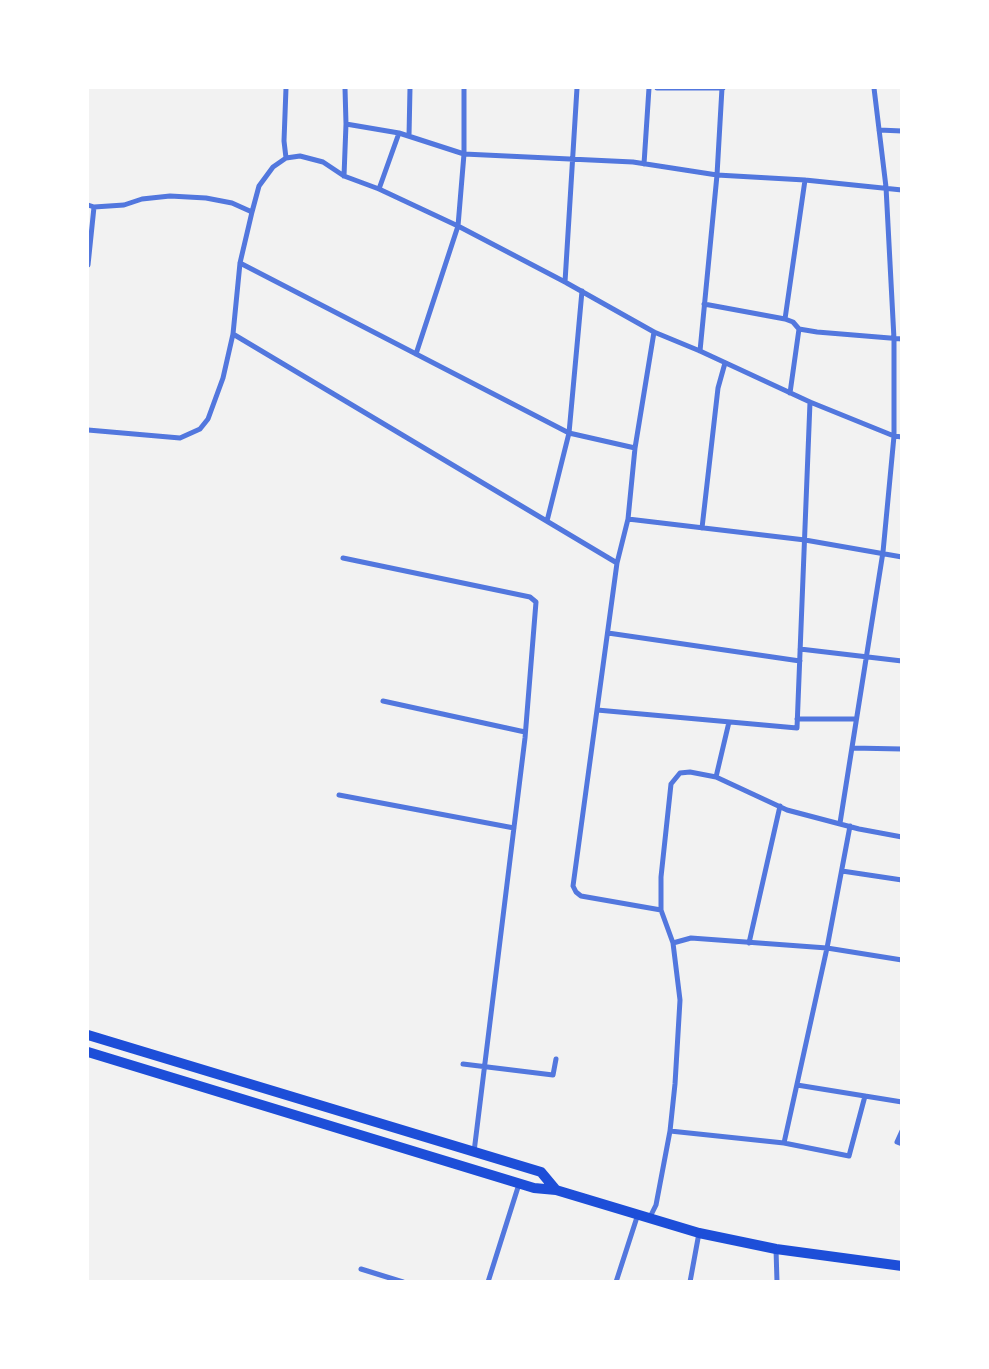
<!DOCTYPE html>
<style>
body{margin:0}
#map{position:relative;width:989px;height:1369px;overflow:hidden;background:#f2f2f2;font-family:"Source Sans 3",sans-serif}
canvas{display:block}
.frame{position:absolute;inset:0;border:89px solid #fff;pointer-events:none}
</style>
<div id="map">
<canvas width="989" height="1369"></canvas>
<div class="frame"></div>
</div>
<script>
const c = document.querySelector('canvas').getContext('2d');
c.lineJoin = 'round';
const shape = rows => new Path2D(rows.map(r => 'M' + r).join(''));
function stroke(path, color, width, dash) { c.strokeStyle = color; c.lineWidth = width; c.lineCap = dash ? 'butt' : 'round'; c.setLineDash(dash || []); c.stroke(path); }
const minor = shape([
 [286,88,284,141,286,158],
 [657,88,723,88],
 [346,124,399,133,464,154,633,162,717,175,805,180,902,190],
 [879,130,902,131],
 [409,136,410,88],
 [644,164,649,88],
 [344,176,346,124,345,88],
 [379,189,399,133],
 [88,205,94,207,124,205,142,199,170,196,206,198,232,203,252,212],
 [240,263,569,433,547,521],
 [88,265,94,207],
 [565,282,577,88],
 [582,291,569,433,635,448],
 [704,304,785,319,793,322,799,329,817,332,902,339],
 [785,319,805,180],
 [233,334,617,563,573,886,576,892,581,896,661,910],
 [700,351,717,175,722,88],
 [416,354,458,226,464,154,464,88],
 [790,393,799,329],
 [88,430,180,438,200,429,208,419,223,378,233,334,240,263,252,212,259,186,273,167,286,158,300,156,323,162,344,176,379,189,458,226,565,282,654,332,700,351,810,402,894,436,902,437],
 [628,519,805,540,902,557],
 [702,528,718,388,725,363],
 [343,558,530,597,536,602,525,738,474,1152],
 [617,563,628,519,635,448,654,332],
 [608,633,800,661],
 [800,649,902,661],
 [383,701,525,732],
 [597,710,797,728,810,402],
 [797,719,856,719],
 [852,748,902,749],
 [716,777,729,722],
 [339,795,514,828],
 [840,823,883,552,894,436,894,339,886,187,874,88],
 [842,871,902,880],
 [673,943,691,938,827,948,902,960],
 [749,943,780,806],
 [463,1064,553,1075,556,1059],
 [797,1085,902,1102],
 [670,1131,784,1143,849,1156,865,1096],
 [902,1131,897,1142,902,1144],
 [784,1143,827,948,850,826],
 [650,1217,656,1205,670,1131,675,1084,680,1000,673,943,661,910,661,877,671,784,680,773,690,772,716,777,787,810,859,829,902,837],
 [776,1249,777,1282],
 [361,1269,403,1282],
 [488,1282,519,1184],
 [616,1282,638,1214],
 [690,1282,699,1233]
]);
const primary = shape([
 [88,1035,541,1172,556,1190],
 [88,1052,534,1188,556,1190,699,1233,776,1249,902,1266]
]);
stroke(minor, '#5277de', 5);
stroke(primary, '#1d4ed8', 10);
</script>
